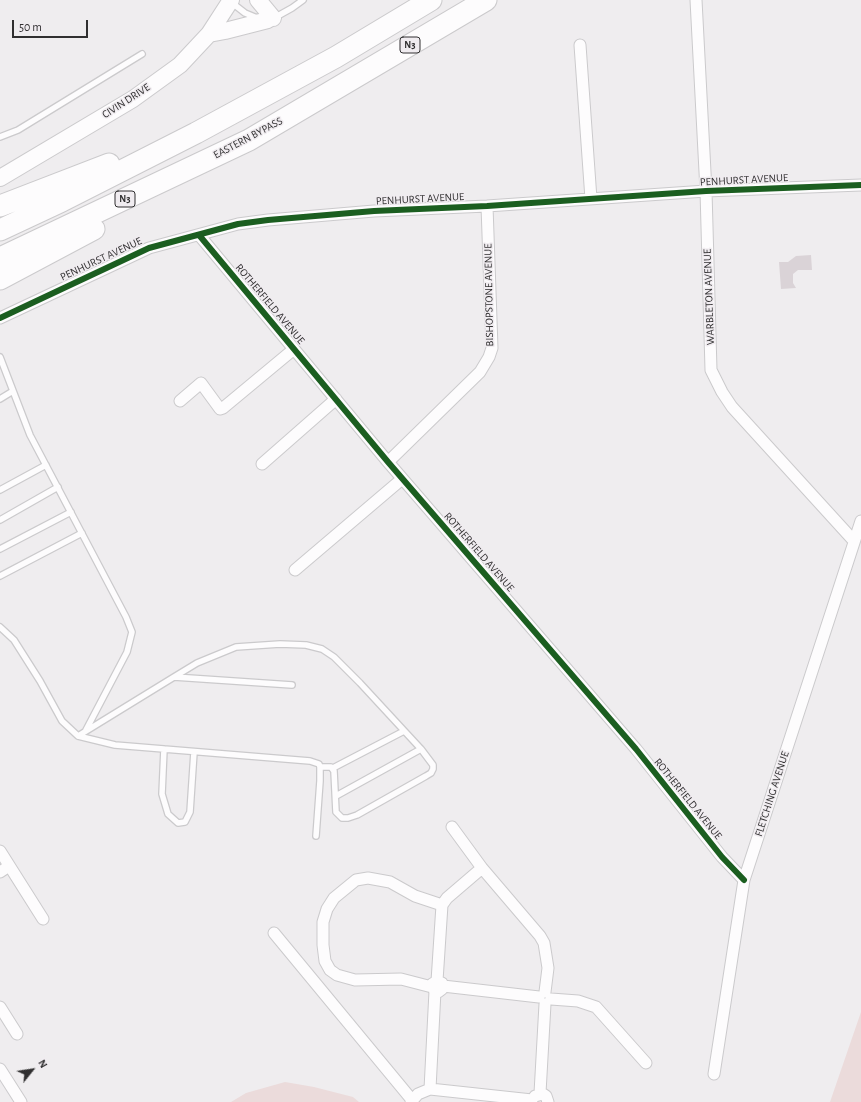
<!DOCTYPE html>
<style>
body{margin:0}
#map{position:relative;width:861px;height:1102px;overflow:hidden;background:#efedef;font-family:"Alegreya Sans",sans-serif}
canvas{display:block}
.north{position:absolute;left:12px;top:1050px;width:40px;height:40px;-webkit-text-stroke:3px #f0ecf0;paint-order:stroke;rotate:60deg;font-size:11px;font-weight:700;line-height:16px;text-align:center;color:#302f30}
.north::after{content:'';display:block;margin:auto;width:14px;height:18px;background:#302f30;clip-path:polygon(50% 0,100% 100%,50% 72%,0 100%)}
.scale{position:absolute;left:12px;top:20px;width:76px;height:18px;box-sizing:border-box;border:2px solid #302f30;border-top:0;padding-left:5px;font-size:12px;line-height:14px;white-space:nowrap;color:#302f30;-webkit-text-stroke:3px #f0ecf0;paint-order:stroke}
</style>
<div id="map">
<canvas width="861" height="1102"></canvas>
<div class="north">N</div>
<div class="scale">50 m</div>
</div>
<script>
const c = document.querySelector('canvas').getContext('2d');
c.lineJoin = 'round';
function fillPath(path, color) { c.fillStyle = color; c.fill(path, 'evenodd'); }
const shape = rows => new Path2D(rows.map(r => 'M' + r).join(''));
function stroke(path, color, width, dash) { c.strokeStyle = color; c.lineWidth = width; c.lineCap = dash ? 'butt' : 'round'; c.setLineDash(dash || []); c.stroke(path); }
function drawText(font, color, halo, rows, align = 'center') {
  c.font = font + ' "Alegreya Sans",sans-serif'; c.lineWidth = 3; c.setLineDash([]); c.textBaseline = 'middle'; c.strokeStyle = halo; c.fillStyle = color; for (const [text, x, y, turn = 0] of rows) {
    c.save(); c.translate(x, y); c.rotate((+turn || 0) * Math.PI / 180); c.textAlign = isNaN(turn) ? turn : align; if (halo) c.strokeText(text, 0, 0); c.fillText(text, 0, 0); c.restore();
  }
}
const green = shape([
 [861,1012,861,1102,830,1102],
 [285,1082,314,1087,353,1097,359,1102,231,1102,246,1093]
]);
const building = shape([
 [811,255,812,270,798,270,793,274,793,283,796,288,781,289,779,262,788,262,796,256]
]);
const lane = shape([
 [231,2,245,13,257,18],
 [274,18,292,8,303,0],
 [0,137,18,130,142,54],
 [0,357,30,435,126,617,132,632,127,652,86,730],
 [0,399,13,391],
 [0,490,46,465],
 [0,520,58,487],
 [0,549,71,512],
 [0,576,82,533],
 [0,627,14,640,40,681,62,721,78,736,115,745,310,761,319,764,320,767,320,781,316,836],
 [174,677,197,663,236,647,280,644,306,645,322,649,334,657,360,683,421,749,433,765,433,769,431,773,426,776,357,815,348,818,342,818,336,812,334,771,331,767,320,767],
 [78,736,174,677,292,685],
 [164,749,162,794,168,814,178,823,185,822,190,812,194,752],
 [333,768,404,731],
 [336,796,421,749]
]);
const street = shape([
 [696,0,706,191,711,370,722,392,732,407,854,541],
 [580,45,591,199],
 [199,235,388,462,636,749,722,857,744,880],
 [0,318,149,248,238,224,268,220,374,211,487,206,706,191,861,185],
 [180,401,201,383,220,409,223,408,294,349],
 [388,462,480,372,489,357,492,348,487,206],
 [262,464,336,399],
 [295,570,402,479],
 [452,827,482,868,540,936,544,943,548,968,545,992],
 [0,851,43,919],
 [0,872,9,866],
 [274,933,412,1100],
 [437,981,442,905,447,898,482,868],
 [443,986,539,997],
 [432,987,432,984,437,981,442,983,443,986,442,989,438,992,435,991,432,987,401,979,355,980,337,975,330,970,325,961,323,945,323,922,327,909,334,898,356,880,368,878,390,882,415,896,442,905],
 [551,999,578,1001,596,1007,646,1063],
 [0,1007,17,1034],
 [0,1069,21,1102],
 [714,1074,744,880,861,521],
 [430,1089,435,991],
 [540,1093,545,1004],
 [535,1096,543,1094,546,1096,548,1102],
 [411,1102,418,1094,430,1089,532,1100]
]);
const secondary = shape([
 [258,0,273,18],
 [209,34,225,31,268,20],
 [0,178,133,99,180,65,209,34,231,0]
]);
const highway = shape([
 [0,206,109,164],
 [0,230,62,201,196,133,336,57,431,0],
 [0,258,249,140,486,0],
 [0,279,94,229]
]);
const cycleway = shape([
 [199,235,388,462,636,749,722,857,744,880],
 [0,318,149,248,238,224,268,220,374,211,487,206,706,191,861,185]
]);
const shields = [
 [410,45,20],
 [125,199,20]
];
const shieldNames = [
 ["N3",410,45],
 ["N3",125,199]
];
const streetNames = [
 ["CIVIN DRIVE",126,101,-33],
 ["EASTERN BYPASS",248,138,-28],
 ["PENHURST AVENUE",744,180,-3],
 ["PENHURST AVENUE",420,199,-3],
 ["PENHURST AVENUE",101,259,-25],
 ["BISHOPSTONE AVENUE",489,295,-91],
 ["WARBLETON AVENUE",709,297,-92],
 ["ROTHERFIELD AVENUE",270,304,50],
 ["ROTHERFIELD AVENUE",479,552,49],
 ["FLETCHING AVENUE",772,794,-72],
 ["ROTHERFIELD AVENUE",688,799,51]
];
fillPath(green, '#ebdbdb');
fillPath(building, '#dad3d7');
stroke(lane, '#cbcacc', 8);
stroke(street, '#cbcacc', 13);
stroke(secondary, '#cbcacc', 18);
stroke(highway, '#cbcacc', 23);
stroke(lane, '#fdfcfd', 5.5);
stroke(street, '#fdfcfd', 11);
stroke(secondary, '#fdfcfd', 16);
stroke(highway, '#fdfcfd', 21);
stroke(cycleway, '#1b5e20', 6);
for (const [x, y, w] of shields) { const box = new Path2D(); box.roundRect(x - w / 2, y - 8, w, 16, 3); c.fillStyle = '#f0ecf0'; c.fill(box); stroke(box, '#302f30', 1); }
drawText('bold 10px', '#302f30', null, shieldNames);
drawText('11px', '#302f30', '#f0ecf0', streetNames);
</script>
